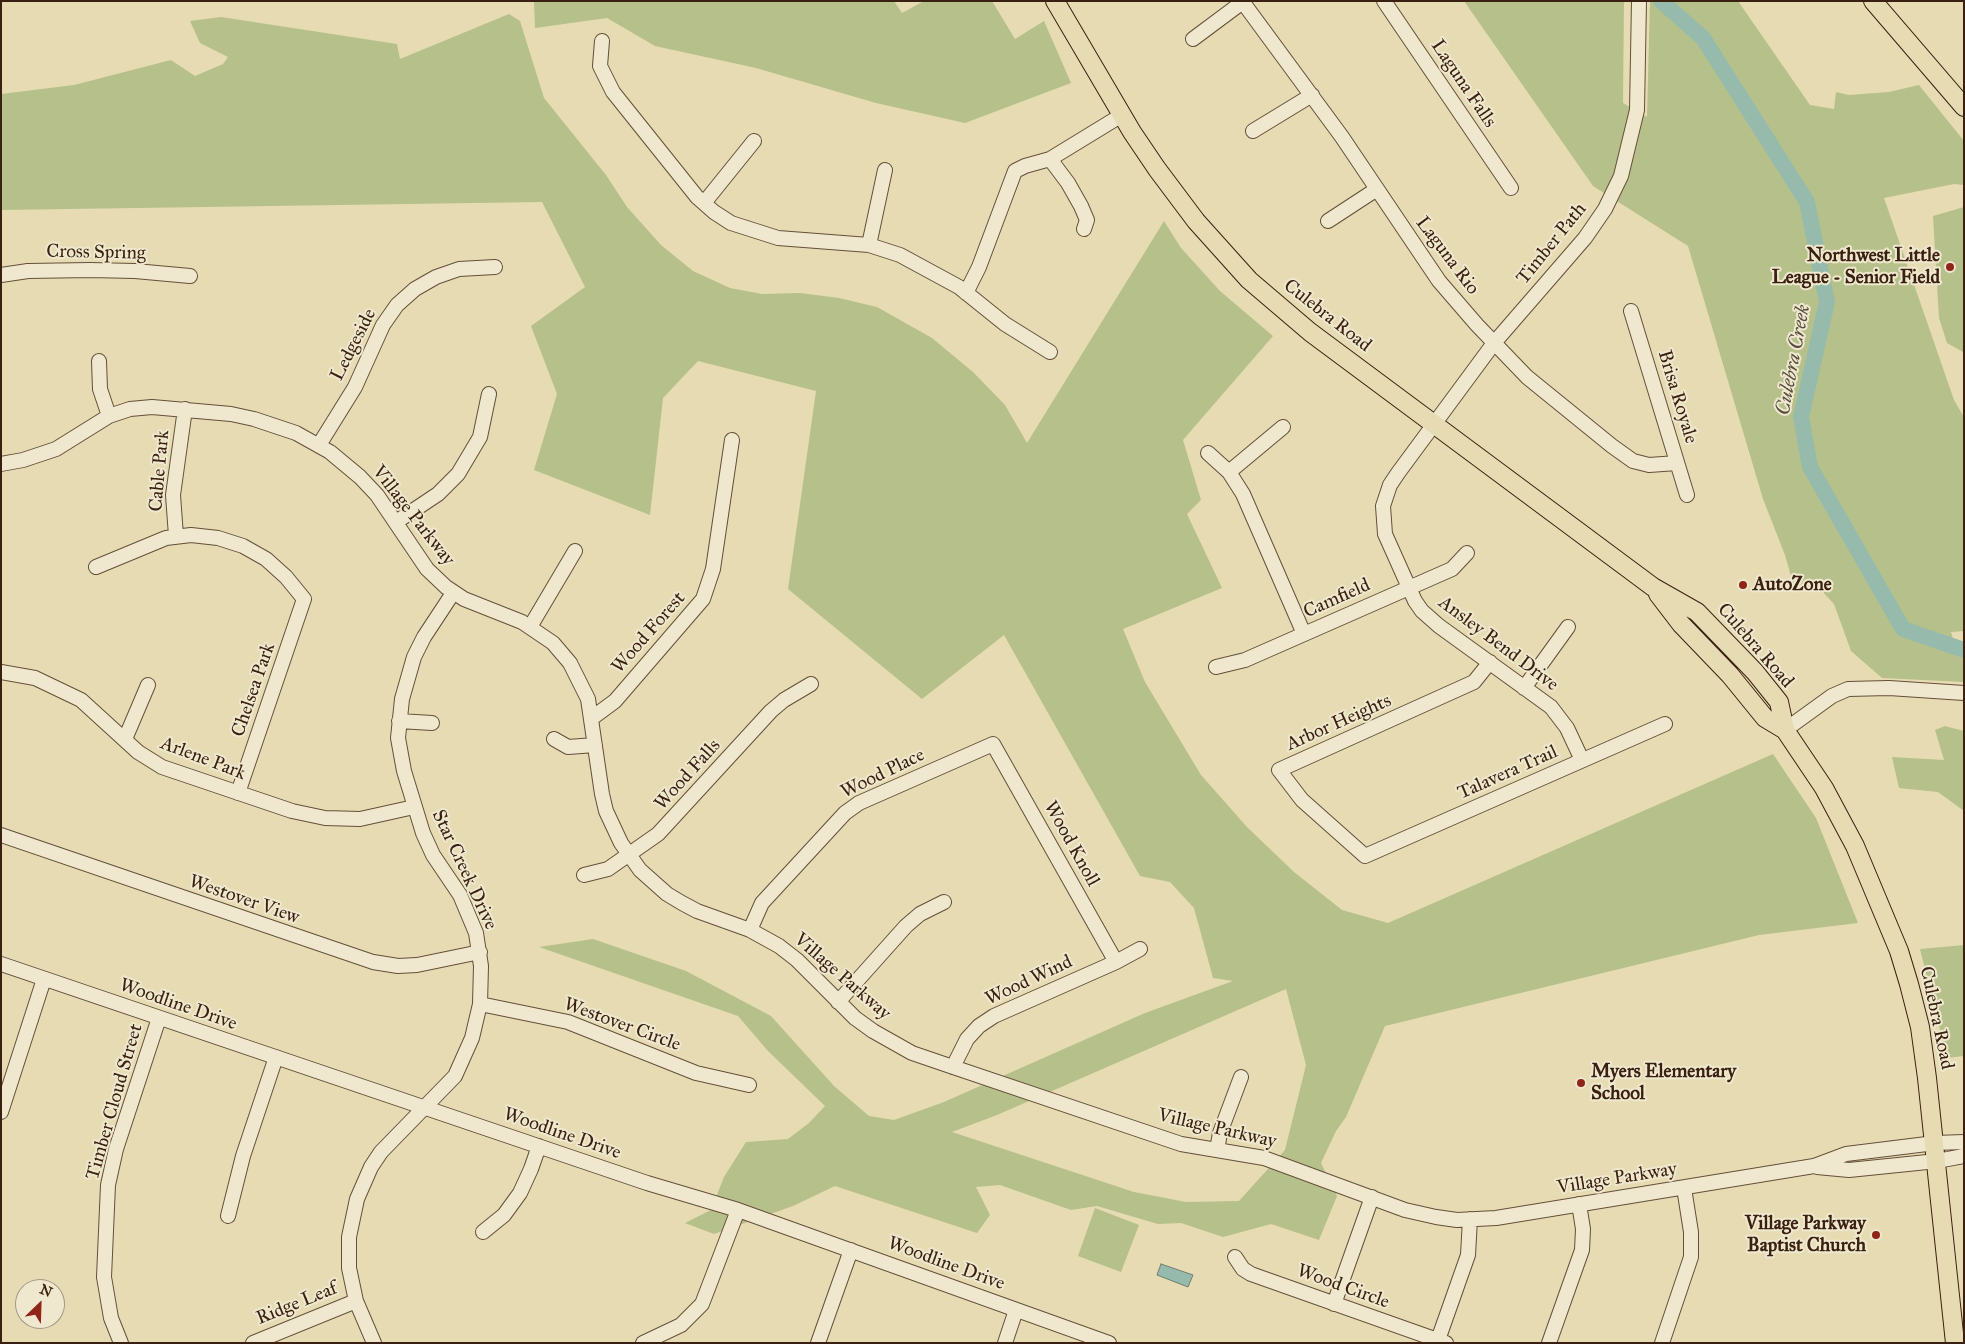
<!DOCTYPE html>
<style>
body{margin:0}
#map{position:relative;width:1965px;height:1344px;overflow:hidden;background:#e6dbb3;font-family:"IM FELL Great Primer",serif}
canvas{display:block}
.frame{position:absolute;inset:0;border:2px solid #3a2010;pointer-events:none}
.north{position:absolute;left:15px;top:1279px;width:50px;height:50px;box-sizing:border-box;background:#efe8ce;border:1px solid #a79882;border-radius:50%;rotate:24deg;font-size:14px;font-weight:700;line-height:20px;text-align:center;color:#3a2010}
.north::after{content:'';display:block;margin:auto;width:18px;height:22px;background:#8f2418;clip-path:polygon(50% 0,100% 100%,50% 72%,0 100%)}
</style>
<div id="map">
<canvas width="1965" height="1344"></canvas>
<div class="frame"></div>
<div class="north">N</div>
</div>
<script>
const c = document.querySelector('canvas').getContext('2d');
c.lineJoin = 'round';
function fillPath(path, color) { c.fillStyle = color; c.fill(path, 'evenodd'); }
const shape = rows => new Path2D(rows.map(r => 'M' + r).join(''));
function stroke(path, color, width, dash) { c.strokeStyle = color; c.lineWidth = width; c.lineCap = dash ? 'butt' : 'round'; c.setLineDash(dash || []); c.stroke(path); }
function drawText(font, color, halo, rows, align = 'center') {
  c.font = font + ' "IM FELL Great Primer",serif'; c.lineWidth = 4; c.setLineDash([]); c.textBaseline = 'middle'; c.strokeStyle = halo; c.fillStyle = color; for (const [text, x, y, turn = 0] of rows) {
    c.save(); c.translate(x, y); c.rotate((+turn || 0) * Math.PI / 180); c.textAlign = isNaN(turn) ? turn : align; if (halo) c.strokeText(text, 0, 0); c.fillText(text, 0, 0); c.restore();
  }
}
const green = shape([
 [534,1,894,1,902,13,924,1,992,1,1015,39,1044,21,1071,83,965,123,876,103,756,68,655,46,607,18,535,28],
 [1464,1,1624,1,1623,103,1647,117,1650,1,1738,1,1810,105,1834,109,1836,92,1849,95,1889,92,1919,85,1964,141,1964,185,1954,184,1884,198,1954,400,1964,417,1964,631,1951,632,1956,649,1964,657,1964,682,1882,678,1851,651,1834,604,1822,591,1812,586,1795,590,1785,555,1763,499,1688,246,1593,186],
 [509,14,520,21,544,98,606,175,627,207,661,245,693,271,730,288,762,294,800,293,839,298,877,307,932,338,973,372,1005,405,1027,443,1164,221,1181,248,1220,291,1273,336,1183,440,1201,500,1187,514,1222,588,1123,629,1145,682,1201,775,1247,827,1294,872,1342,910,1388,923,1773,754,1816,818,1858,923,1759,935,1385,1026,1346,1117,1336,1131,1321,1163,1337,1196,1319,1240,1271,1224,1223,1237,1181,1223,1158,1224,1097,1206,1071,1210,1000,1185,976,1187,990,1215,977,1233,835,1186,793,1206,714,1234,685,1223,711,1210,724,1177,746,1142,788,1139,809,1123,825,1106,768,1051,738,1016,539,947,593,939,686,971,771,1016,834,1086,869,1116,894,1120,944,1102,1145,1013,1233,981,1213,978,1194,908,1170,882,1140,876,1004,635,922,699,788,589,816,391,698,361,663,398,650,515,534,470,557,394,531,326,585,287,542,202,1,210,1,94,74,85,171,60,195,76,223,64,228,57,200,43,190,21,221,17,397,44,400,59],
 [1286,989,1306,1065,1285,1150,1239,1201,1186,1202,1134,1192,952,1132,997,1115],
 [1964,207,1964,352,1963,352,1947,343,1939,318,1933,216],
 [1945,726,1964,731,1964,811,1938,792,1899,788,1892,757,1944,760,1935,730],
 [1964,945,1964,1056,1947,1058,1920,949],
 [1095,1208,1139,1225,1121,1272,1078,1256]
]);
const water = shape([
 [1161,1264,1193,1275,1188,1287,1157,1275,1161,1264]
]);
const river = shape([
 [1661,1,1703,38,1807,202,1827,302,1801,417,1810,467,1903,629,1964,650]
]);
const minor = shape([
 [1242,1,1342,137,1439,281,1477,325,1527,377,1612,446,1633,461,1649,465,1677,463],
 [1384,1,1511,188],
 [1193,39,1244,1],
 [602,41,600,66,613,92,697,197,714,212,731,223,778,238,869,245,900,255,959,287,1005,324,1050,352],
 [1253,131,1312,95],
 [1050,159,1068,183,1081,206,1087,220,1084,229],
 [704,203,754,141],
 [1328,221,1377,189],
 [869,245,885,170],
 [1,275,28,271,90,270,135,271,190,276],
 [966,293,979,267,1015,171,1025,166,1050,159,1122,115],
 [1631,311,1687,495],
 [99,361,100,389,109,416],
 [319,445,355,387,383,325,397,305,415,289,436,277,459,269,495,267],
 [1208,453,1229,472,1243,494,1304,634],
 [1,464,23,460,56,449,109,416,130,409,152,407,231,414,254,419,296,433,330,452,360,477,377,495,427,569,446,587,464,599,522,622,553,643,570,663,588,699,602,794,606,811,621,843,640,870,667,894,682,903,697,911,750,930,779,946,797,960,855,1018,873,1031,912,1053,953,1067,1181,1144,1264,1158,1405,1210,1436,1217,1457,1220,1496,1218,1814,1166,1846,1154,1935,1143,1964,1142],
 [1229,472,1283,427],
 [396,522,438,494,458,474,480,437,489,394],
 [176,536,173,495,185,409],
 [96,567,166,538,191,535,218,538,243,546,266,559,286,577,304,599,238,793],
 [530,627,575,551],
 [1490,662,1474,682,1279,770,1302,800,1365,856,1665,724],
 [1216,667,1245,660,1452,569,1467,553],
 [1,672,35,678,81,700,138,752,162,767,292,811,325,818,360,819,414,807],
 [1524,688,1568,627],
 [592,718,615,701,703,599,713,569,732,440],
 [399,721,432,723],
 [1785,730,1832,696,1848,689,1889,688,1964,693],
 [125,739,148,685],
 [554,739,568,747,595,745],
 [1582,760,1567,728,1551,707,1439,626,1422,611,1415,601,1385,534,1383,506,1390,485,1398,473,1494,343,1585,238,1605,209,1621,176,1637,110,1639,1],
 [1,835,373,962,398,966,417,965,480,952],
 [584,875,608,869,658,834,771,711,784,700,811,684],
 [750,930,762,903,845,813,859,803,993,744,1116,962],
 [1,964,647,1183,738,1210,1109,1343],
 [838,1002,906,926,920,914,944,902],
 [480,1004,568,1022,696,1073,749,1085],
 [953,1067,967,1039,979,1026,994,1016,1116,962,1140,949],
 [1,1112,44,979],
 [1217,1150,1220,1133,1241,1077],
 [1817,1167,1849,1170,1937,1161,1964,1156],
 [228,1216,243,1156,276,1057],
 [483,1232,504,1215,520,1193,531,1169,539,1146],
 [1235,1257,1243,1269,1251,1274,1446,1343],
 [1334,1304,1372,1197],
 [1438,1340,1468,1255,1470,1219],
 [121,1343,111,1318,104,1277,108,1185,116,1149,159,1018],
 [253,1343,356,1301],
 [374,1343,356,1301,349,1268,349,1237,357,1199,371,1167,381,1152,455,1076,472,1038,480,1004,481,966,476,933,460,895,433,855,423,833,404,771,398,738,402,699,414,657,424,637,453,593],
 [643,1343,681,1325,702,1304,738,1210],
 [818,1343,851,1250],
 [1005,1343,1016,1310],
 [1549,1343,1582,1250,1583,1229,1579,1204],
 [1662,1343,1691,1257,1691,1232,1684,1188]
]);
const major = shape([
 [1055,1,1132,132,1157,169,1196,221,1249,280,1310,332,1653,587,1697,612,1755,672,1779,702,1785,730,1824,788,1855,846,1899,951,1909,984,1920,1027,1927,1078,1955,1343],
 [1873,1,1964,107],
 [1658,594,1681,624,1730,675,1765,718,1785,730]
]);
const markers = [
 [1950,267,5,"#8f2418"],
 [1743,585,5,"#8f2418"],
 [1581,1083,5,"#8f2418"],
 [1876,1235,5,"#8f2418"]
];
const streetNames = [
 ["Laguna Falls",1463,84,56],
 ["Timber Path",1552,244,-51],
 ["Cross Spring",96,253,1],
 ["Laguna Rio",1447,256,53],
 ["Culebra Road",1327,316,38],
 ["Ledgeside",354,345,-63],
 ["Brisa Royale",1677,397,73],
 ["Cable Park",160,471,-85],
 ["Village Parkway",413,516,52],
 ["Camfield",1337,599,-24],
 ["Wood Forest",649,633,-49],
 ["Ansley Bend Drive",1498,644,37],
 ["Culebra Road",1755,646,49],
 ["Chelsea Park",254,690,-71],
 ["Arbor Heights",1339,723,-24],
 ["Arlene Park",203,759,21],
 ["Talavera Trail",1508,773,-24],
 ["Wood Place",883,774,-26],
 ["Wood Falls",688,775,-48],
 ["Wood Knoll",1071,844,61],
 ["Star Creek Drive",464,870,65],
 ["Westover View",244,900,19],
 ["Village Parkway",842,977,41],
 ["Wood Wind",1029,981,-25],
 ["Woodline Drive",178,1005,19],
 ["Culebra Road",1936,1018,78],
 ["Westover Circle",622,1025,20],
 ["Timber Cloud Street",115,1102,-74],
 ["Village Parkway",1217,1129,13],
 ["Woodline Drive",562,1134,19],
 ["Village Parkway",1617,1179,-9],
 ["Woodline Drive",946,1264,20],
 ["Wood Circle",1343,1287,20],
 ["Ridge Leaf",297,1304,-22]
];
const poiNames = [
 ["Northwest Little",1940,256],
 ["League - Senior Field",1940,278],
 ["AutoZone",1753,585,"left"],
 ["Myers Elementary",1591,1072,"left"],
 ["School",1591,1094,"left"],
 ["Village Parkway",1866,1224],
 ["Baptist Church",1866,1246]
];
const waterNames = [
 ["Culebra Creek",1794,360,-79]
];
fillPath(green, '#b6c08b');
fillPath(water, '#96bbac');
stroke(water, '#717d6e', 1);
stroke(river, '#96bbac', 16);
stroke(minor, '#654f39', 16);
stroke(major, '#3a2010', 20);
stroke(minor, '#efe8ce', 14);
stroke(major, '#e6dbb3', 18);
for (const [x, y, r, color] of markers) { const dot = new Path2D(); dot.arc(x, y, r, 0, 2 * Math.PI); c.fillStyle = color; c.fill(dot); stroke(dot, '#efe8ce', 2); }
drawText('19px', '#3a2010', '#efe8ce', streetNames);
drawText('bold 19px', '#3a2010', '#efe8ce', poiNames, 'right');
drawText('italic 20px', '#564e3f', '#efe8ce', waterNames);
</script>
